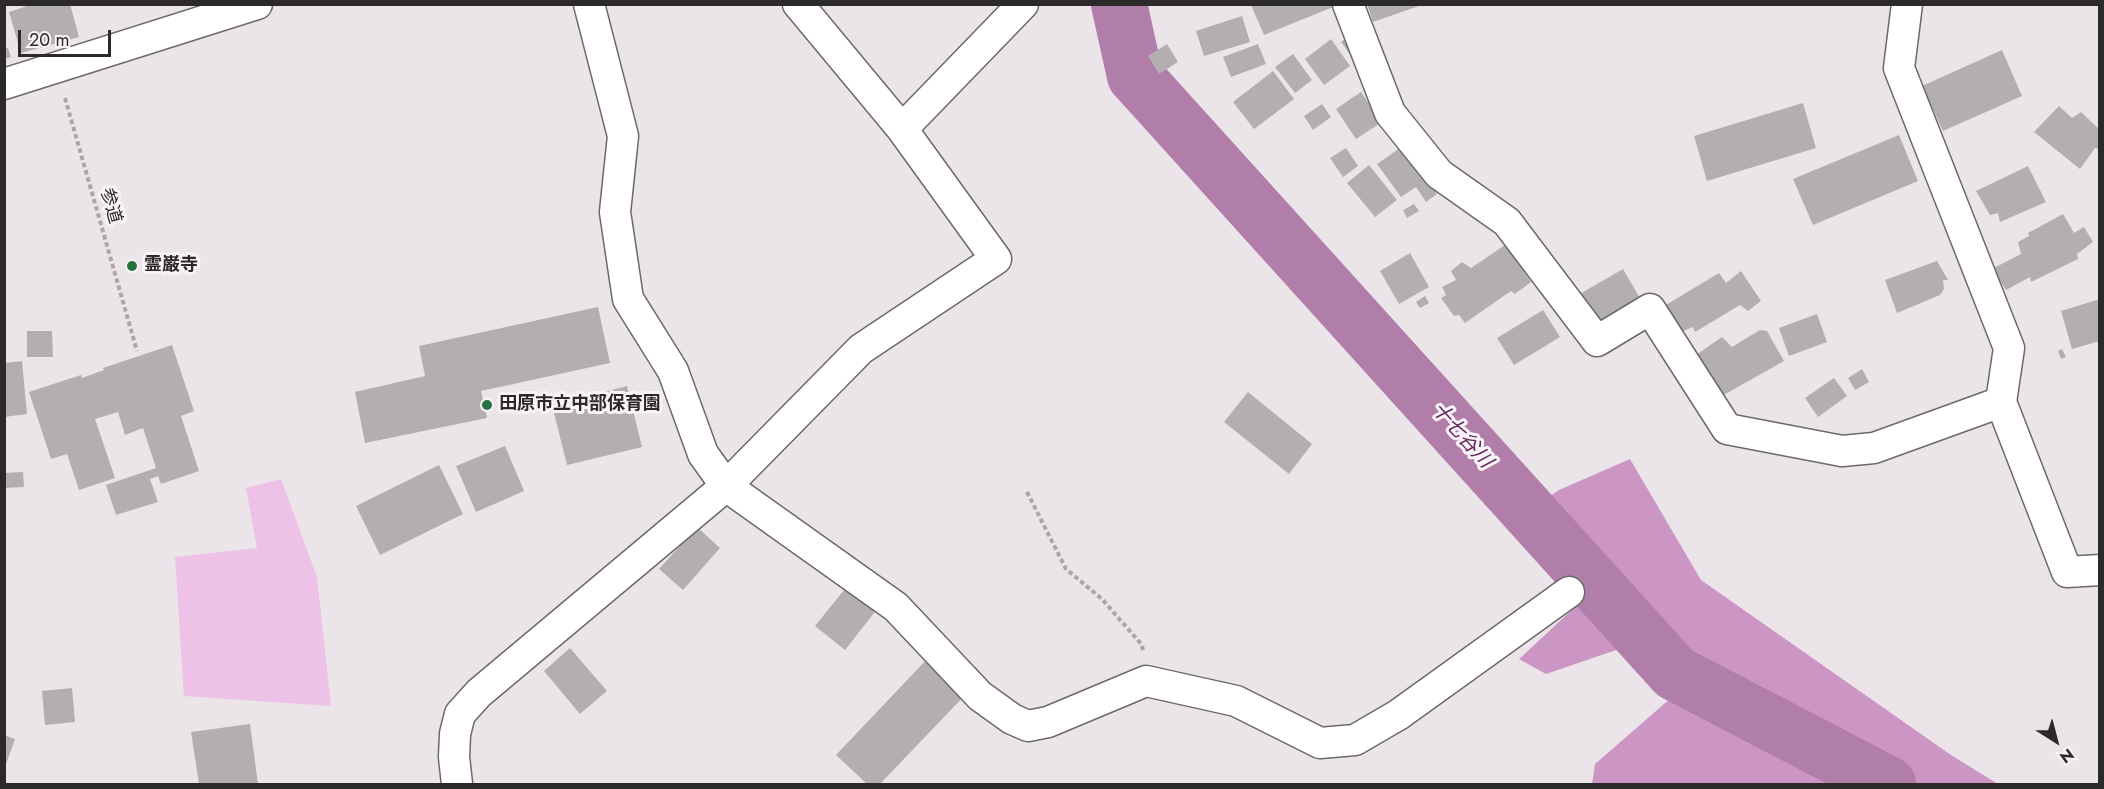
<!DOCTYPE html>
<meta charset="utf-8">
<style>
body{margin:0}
#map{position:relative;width:2104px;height:789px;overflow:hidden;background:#ebe5ea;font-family:Jost,sans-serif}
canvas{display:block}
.frame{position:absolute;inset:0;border:6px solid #2b292a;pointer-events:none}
.north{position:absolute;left:2026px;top:711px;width:60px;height:60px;-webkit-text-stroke:4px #f8f3f7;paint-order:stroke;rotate:144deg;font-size:16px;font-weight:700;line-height:24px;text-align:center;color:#2b292a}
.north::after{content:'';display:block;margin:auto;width:21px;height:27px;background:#2b292a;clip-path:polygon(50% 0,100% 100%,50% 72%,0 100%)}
.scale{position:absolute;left:18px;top:30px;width:93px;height:27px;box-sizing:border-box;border:3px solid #2b292a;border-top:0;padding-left:8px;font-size:18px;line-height:21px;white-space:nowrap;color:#2b292a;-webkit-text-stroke:4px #f8f3f7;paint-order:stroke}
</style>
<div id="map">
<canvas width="2104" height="789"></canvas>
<div class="frame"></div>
<div class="north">N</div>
<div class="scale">20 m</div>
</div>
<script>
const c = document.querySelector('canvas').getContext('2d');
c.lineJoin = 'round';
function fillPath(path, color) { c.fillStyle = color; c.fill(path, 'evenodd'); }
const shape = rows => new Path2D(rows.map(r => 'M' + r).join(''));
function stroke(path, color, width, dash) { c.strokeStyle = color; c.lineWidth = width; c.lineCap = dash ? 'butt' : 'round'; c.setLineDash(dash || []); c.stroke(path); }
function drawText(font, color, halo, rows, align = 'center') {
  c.font = font + ' Jost,"Noto Sans JP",sans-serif'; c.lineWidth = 6; c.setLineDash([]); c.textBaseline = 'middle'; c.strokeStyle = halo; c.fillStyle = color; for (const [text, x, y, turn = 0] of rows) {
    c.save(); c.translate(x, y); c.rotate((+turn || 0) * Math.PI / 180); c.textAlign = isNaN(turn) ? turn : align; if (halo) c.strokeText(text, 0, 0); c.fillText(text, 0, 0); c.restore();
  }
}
const green = shape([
 [281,479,317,577,331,706,184,696,175,557,257,548,246,488]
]);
const forest = shape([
 [1630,459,1701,580,1951,755,1998,784,1592,784,1595,764,1671,698,1622,648,1546,674,1519,659,1587,596,1520,516,1559,490]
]);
const river = shape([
 [1119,4,1135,76,1675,673,1888,784]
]);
const building = shape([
 [33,4,70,4,79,37,21,53,9,12],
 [1367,4,1419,4,1419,6,1373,22],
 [1251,5,1338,5,1264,35],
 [1242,16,1250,42,1204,56,1196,31],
 [1346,38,1354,60,1341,42],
 [1331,39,1350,66,1324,85,1305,59],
 [1167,44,1178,62,1159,74,1148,56],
 [1258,44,1266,64,1231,77,1223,57],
 [8,48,11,57,4,59,4,49],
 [2002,50,2022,96,1943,131,1922,86],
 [1293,54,1312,80,1295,93,1275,67],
 [1273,71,1294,99,1254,129,1233,102],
 [1361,92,1382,122,1356,139,1336,109],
 [1803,103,1816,148,1707,181,1694,136],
 [1322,104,1331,117,1313,130,1304,116],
 [2059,106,2072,118,2081,112,2100,130,2100,149,2095,148,2080,169,2034,132],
 [1899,135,1918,181,1813,225,1793,179],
 [1346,148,1358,166,1343,177,1330,158],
 [1400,148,1418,174,1421,171,1437,194,1426,202,1416,187,1401,197,1377,164],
 [1369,165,1397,200,1375,217,1347,183],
 [2028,166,2046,202,2000,222,1998,213,1990,215,1976,191],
 [1414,204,1419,211,1407,218,1403,210],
 [2063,214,2074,233,2084,227,2093,242,2077,254,2078,259,2031,282,2030,277,2006,290,1992,269,2021,254,2018,242,2029,236,2028,233],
 [1505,245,1531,282,1515,294,1511,291,1465,323,1459,315,1454,316,1441,298,1446,295,1442,287,1456,280,1451,271,1462,262,1471,268],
 [1410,253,1429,287,1399,304,1380,271],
 [1937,261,1948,280,1943,280,1944,289,1940,295,1897,313,1885,280],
 [1623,269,1641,300,1596,326,1578,295],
 [1741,271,1761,301,1748,311,1740,305,1695,332,1693,327,1678,333,1661,308,1719,273,1726,283],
 [1425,296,1429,303,1420,308,1416,302],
 [2100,299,2100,341,2072,349,2061,311],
 [598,307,610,363,481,391,487,418,365,443,355,392,425,376,419,346],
 [1543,310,1560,337,1514,365,1497,338],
 [1817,314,1827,342,1789,356,1779,328],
 [1760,330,1767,331,1784,361,1720,397,1696,355,1722,337,1732,347],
 [27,331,52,331,53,357,27,357],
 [172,345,194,411,181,416,199,471,161,484,158,476,150,479,158,502,116,515,106,485,156,468,143,428,125,435,118,412,95,419,115,478,79,490,67,454,51,459,29,392,81,375,82,378,104,370,103,368],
 [2062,349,2066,357,2061,359,2058,351],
 [22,361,27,414,4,417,4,363],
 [1862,369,1869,382,1855,390,1848,378],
 [1834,378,1847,396,1818,417,1805,398],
 [627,386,642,447,567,465,552,405],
 [1248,392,1312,444,1289,474,1224,422],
 [505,446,524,491,476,512,456,466],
 [439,465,463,514,380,555,356,506],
 [23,472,24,487,4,488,4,473],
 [697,527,720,548,683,590,659,569],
 [848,585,878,608,845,650,815,626],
 [570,648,607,691,580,714,544,671],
 [929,657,967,693,880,784,867,784,836,755],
 [72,688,75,722,45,725,42,691],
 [250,724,258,784,199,784,191,732],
 [4,735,15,739,5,767,4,767]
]);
const path = shape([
 [65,98,137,351],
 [1027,492,1066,569,1102,599,1142,645,1143,651]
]);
const minor = shape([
 [589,4,623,136,615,212,628,299,673,371,703,454,726,486,896,607,980,696,1012,719,1028,726,1048,722,1146,681,1236,701,1320,743,1355,740,1398,715,1569,592],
 [1348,4,1390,113,1439,174,1507,222,1597,341,1650,309,1727,429,1842,451,1874,448,2001,402],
 [1907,4,1899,68,2009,348,2001,402,2067,572,2100,570],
 [4,84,257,4],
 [902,129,1023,4],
 [457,784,454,757,455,734,460,714,479,693,726,486,861,349,996,259,902,129,798,4]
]);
const markers = [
 [132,266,6,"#257241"],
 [487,405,6,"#257241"]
];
const streetNames = [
 ["参道",110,206,74]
];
const poiNames = [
 ["霊巌寺",144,266],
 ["田原市立中部保育園",499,405]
];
const waterNames = [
 ["十七谷川",1461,436,48]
];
fillPath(green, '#eec1e6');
fillPath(forest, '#cc96c4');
stroke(river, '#b17da9', 56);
fillPath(building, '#b3aeb2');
stroke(minor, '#6d686c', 33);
stroke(path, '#aaa6a9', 4, [4.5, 3]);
stroke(minor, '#fff', 30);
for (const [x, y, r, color] of markers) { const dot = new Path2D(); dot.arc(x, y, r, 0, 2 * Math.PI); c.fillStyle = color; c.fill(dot); stroke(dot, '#f8f3f7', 2); }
drawText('18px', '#2b292a', '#f8f3f7', streetNames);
drawText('bold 18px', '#2b292a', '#f8f3f7', poiNames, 'left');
drawText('italic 20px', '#66255f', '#f8f3f7', waterNames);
</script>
